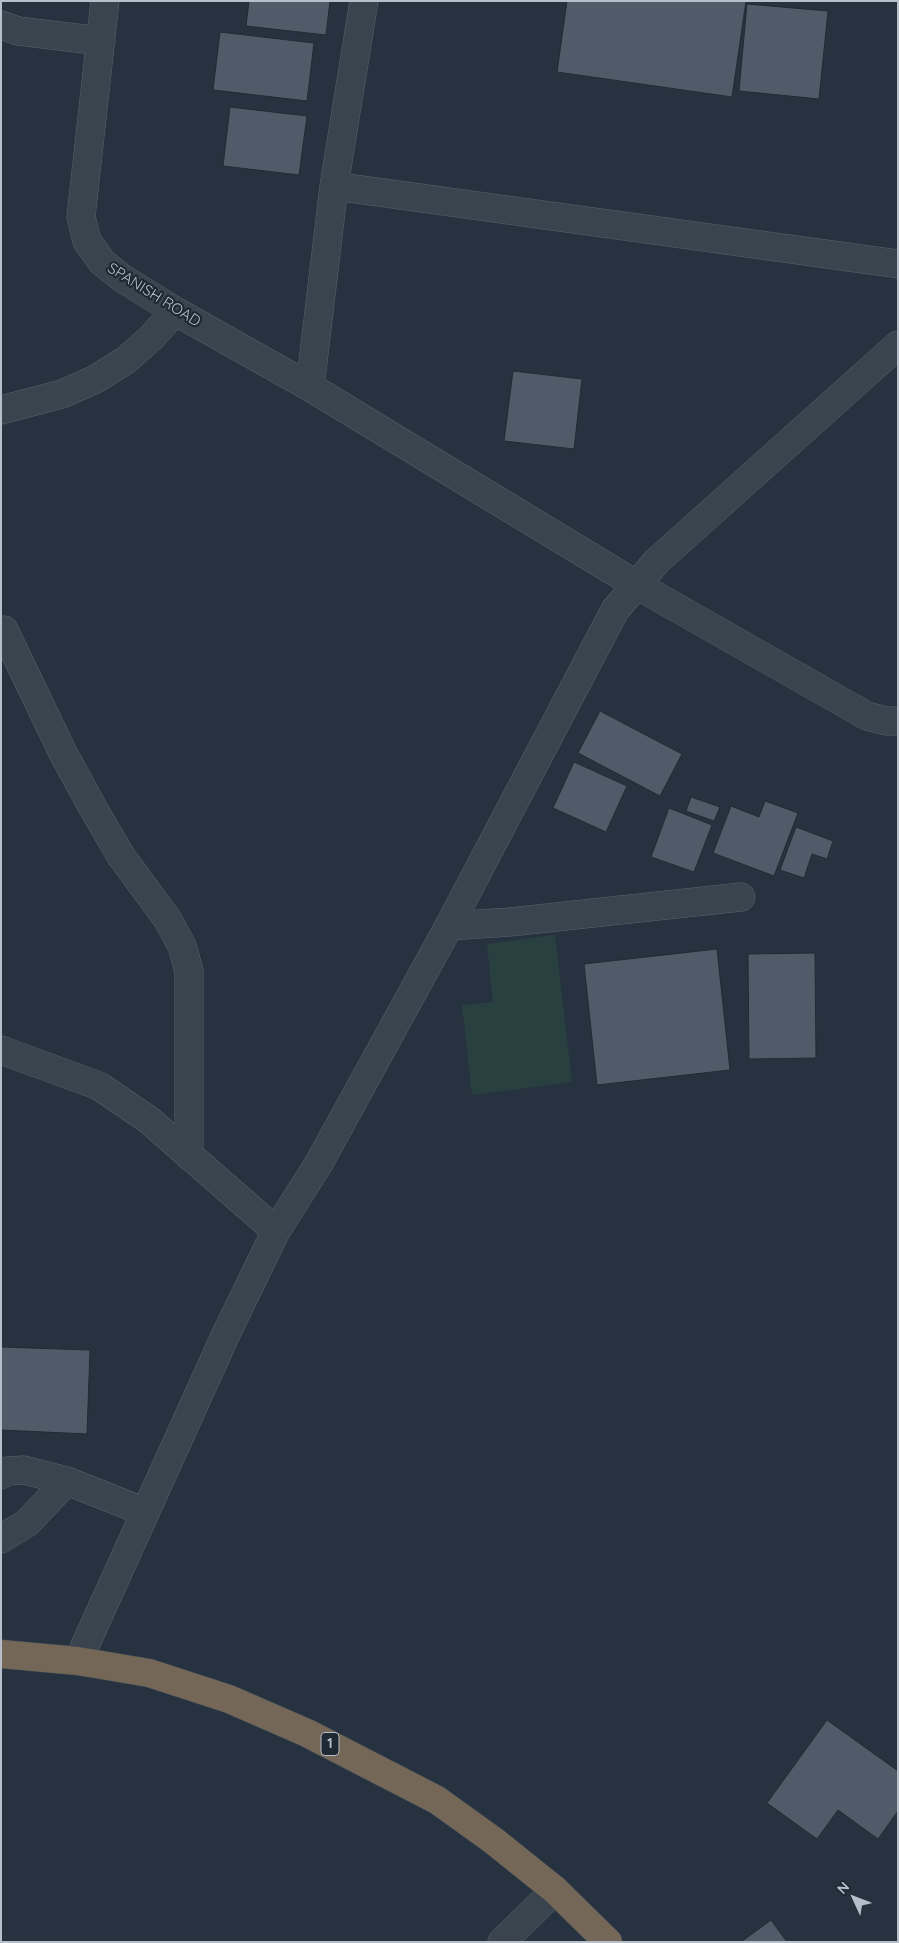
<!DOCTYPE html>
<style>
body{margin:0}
#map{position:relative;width:899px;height:1943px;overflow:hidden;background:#26323f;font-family:Quicksand,sans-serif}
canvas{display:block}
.frame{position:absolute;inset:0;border:2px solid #b6bfc9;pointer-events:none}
.north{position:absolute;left:829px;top:1873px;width:50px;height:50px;-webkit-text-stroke:4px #1f2934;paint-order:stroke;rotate:313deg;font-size:14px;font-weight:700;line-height:20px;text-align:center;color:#b6bfc9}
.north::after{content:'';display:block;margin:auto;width:18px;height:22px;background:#b6bfc9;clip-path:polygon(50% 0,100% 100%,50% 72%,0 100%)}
</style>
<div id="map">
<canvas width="899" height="1943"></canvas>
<div class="frame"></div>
<div class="north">N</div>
</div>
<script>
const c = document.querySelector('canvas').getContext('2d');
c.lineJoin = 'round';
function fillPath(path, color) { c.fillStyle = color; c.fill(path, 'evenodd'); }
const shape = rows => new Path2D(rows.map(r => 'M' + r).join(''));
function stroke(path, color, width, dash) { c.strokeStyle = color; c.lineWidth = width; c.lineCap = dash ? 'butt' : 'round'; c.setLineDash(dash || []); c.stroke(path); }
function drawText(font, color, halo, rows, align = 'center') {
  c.font = font + ' Quicksand,sans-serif'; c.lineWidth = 4.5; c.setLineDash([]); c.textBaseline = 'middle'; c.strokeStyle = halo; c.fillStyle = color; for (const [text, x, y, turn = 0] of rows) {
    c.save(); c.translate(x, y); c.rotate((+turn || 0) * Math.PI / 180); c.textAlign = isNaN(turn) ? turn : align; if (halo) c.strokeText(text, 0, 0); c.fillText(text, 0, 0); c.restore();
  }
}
const green = shape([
 [555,935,572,1082,472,1095,462,1005,493,1002,487,944]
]);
const building = shape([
 [249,1,330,1,326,35,246,26,249,1],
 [567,1,746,1,732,97,557,72,567,1],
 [747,4,828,11,819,99,739,91,747,4],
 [220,32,314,43,307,101,213,90,220,32],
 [230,107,307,116,299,175,223,166,230,107],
 [513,371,582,379,574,449,504,441,513,371],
 [600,711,682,754,660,796,578,753,600,711],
 [574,762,627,786,606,832,553,808,574,762],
 [691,797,720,807,714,821,686,811,691,797],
 [765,801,798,813,774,876,713,853,731,806,759,817,765,801],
 [669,808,712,825,694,872,651,857,669,808],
 [796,827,833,841,827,859,812,854,804,878,780,870,796,827],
 [717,949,730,1070,597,1085,584,964,717,949],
 [815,953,816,1058,749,1059,748,954,815,953],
 [1,1347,90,1350,87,1434,1,1430,1,1347],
 [827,1720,898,1771,898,1811,878,1839,838,1810,817,1839,767,1803,827,1720],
 [771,1920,787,1942,741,1942,771,1920]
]);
const minor = shape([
 [105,1,81,217,87,241,102,262,122,278,175,311,310,387,635,584,867,716,886,721,898,721],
 [1,25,18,31,101,41],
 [334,186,898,264],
 [310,387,334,186,364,1],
 [1,410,62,394,96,379,126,360,152,337,175,311],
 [4,630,63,753,93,808,121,856,168,920,182,946,189,971,189,1156],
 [449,926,510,922,741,897],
 [1,1050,99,1086,149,1120,276,1231],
 [1,1475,7,1471,24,1470,67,1481,145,1512],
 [1,1539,27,1523,67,1481],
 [78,1661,226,1334,276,1231,319,1163,449,926,615,610,657,561,898,345],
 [502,1942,555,1890]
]);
const highway = shape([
 [1,1654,78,1661,149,1673,229,1699,307,1733,437,1800,494,1841,555,1890,608,1942]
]);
const shields = [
 [330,1744,18]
];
const shieldNames = [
 ["1",330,1744]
];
const streetNames = [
 ["SPANISH ROAD",154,295,32]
];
fillPath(green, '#294041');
fillPath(building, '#4f5b69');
stroke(building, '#212b36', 1);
stroke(minor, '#58626c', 29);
stroke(highway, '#454f59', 29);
stroke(minor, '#3a444f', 28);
stroke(highway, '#746757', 28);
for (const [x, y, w] of shields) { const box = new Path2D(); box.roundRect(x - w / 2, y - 11.5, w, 23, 4); c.fillStyle = '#1f2934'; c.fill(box); stroke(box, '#b6bfc9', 1); }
drawText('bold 14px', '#b6bfc9', null, shieldNames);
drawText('15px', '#b6bfc9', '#1f2934', streetNames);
</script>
